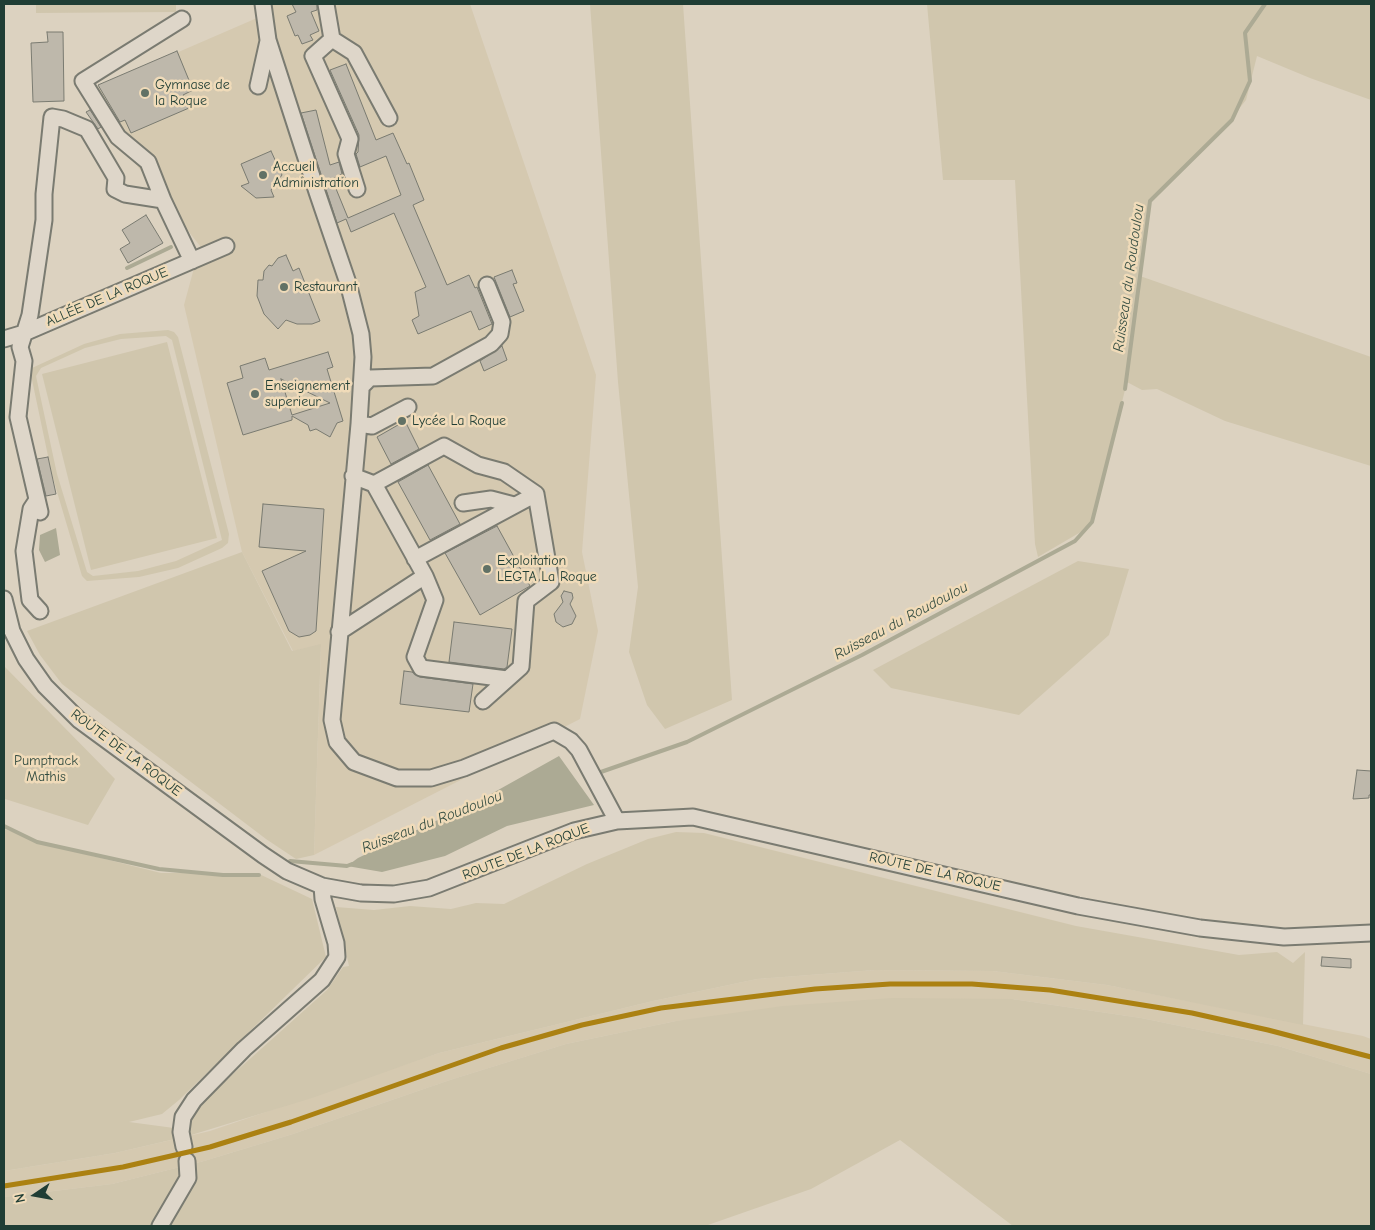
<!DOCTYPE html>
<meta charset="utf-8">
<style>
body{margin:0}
#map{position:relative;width:1375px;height:1230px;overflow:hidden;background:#dcd2c0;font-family:"Comic Neue",sans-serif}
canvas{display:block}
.frame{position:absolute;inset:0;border:5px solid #1f3d34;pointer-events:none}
.north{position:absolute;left:10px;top:1170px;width:50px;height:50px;-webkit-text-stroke:4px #f0dbb9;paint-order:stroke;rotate:258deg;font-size:14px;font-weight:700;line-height:20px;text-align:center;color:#1f3d34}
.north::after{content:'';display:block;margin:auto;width:18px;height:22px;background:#1f3d34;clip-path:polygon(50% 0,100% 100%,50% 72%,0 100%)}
</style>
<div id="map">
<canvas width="1375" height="1230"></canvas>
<div class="frame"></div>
<div class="north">N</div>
</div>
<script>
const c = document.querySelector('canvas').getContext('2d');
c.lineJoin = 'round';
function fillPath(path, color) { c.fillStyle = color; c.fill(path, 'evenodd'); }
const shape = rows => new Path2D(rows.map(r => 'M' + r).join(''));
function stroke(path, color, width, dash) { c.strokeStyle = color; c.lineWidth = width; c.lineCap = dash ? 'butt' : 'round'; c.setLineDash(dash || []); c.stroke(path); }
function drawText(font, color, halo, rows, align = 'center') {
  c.font = font + ' "Comic Neue",sans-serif'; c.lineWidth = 5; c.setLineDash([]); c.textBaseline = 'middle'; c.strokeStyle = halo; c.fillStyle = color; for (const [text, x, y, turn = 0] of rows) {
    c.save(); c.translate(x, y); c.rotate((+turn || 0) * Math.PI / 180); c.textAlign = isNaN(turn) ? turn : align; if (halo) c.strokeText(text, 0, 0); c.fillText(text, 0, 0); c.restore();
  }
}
const built = shape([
 [255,4,470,4,596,375,582,552,598,631,580,719,314,855,321,645,293,651,242,552,184,305,200,246,109,130,93,89,257,18],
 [875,970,993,971,1107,985,1363,1036,1371,1039,1371,1074,1278,1046,1141,1018,1012,999,676,1021,566,1044,450,1080,293,1134,204,1161,112,1184,4,1197,4,1171,115,1153,210,1131,439,1053,653,1001,757,979]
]);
const green = shape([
 [36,4,176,4,176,12,36,13],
 [590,4,683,4,732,700,665,729,647,705,629,652,638,587,618,382],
 [927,4,1371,4,1371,100,1310,78,1257,56,1246,100,1226,125,1150,203,1140,276,1371,357,1371,466,1225,421,1157,389,1142,390,1127,382,1091,526,1038,557,1035,544,1015,180,943,180],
 [168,330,174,332,178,337,229,534,228,543,222,548,178,568,139,577,87,581,82,576,52,475,31,375,32,368,84,344,120,334],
 [166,336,172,340,222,540,176,561,138,571,93,576,87,572,57,474,36,376,41,368,85,348,121,339],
 [167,342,217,538,91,570,42,374],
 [242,552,292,651,321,644,314,855,296,859,266,839,62,684,40,655,27,631],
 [1078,561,1129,569,1109,635,1019,715,891,688,873,670],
 [5,667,115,779,88,825,5,799],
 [4,829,61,848,161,873,257,873,312,899,326,957,179,1100,162,1114,129,1122,174,1128,175,1139,115,1153,4,1171],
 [676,832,704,833,1076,926,1239,955,1277,952,1293,963,1305,952,1303,1025,1107,985,993,971,875,970,757,979,653,1001,439,1053,312,1098,188,1136,191,1121,204,1100,327,990,343,967,349,966,336,907,374,910,410,906,451,909,476,903,504,904,587,864,648,839],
 [892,998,1012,999,1141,1018,1278,1046,1371,1074,1371,1226,1013,1226,900,1140,811,1189,705,1226,169,1226,174,1216,158,1213,154,1226,4,1226,4,1197,112,1184,204,1161,293,1134,450,1080,566,1044,676,1021,783,1006]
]);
const water = shape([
 [56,528,60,555,45,562,39,550,40,535],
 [559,756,594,805,507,826,445,856,382,872,347,866,358,858,482,799]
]);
const stream = shape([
 [127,268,171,247],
 [1125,389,1150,201,1232,120,1250,81,1245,33,1265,4],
 [598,773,687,742,862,655,1075,541,1092,522,1122,403],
 [4,826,37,842,159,869,223,875,259,875],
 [290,861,347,866,352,864]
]);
const building = shape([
 [292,4,317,4,317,10,311,12,319,31,310,35,313,40,302,44,298,35,295,36,287,16,296,12,292,4],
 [47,32,63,32,64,101,33,102,31,43,48,42,47,32],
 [177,51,193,90,183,95,189,108,131,133,125,120,120,122,98,85,177,51],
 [346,64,376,140,393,133,407,164,409,163,424,200,413,205,447,285,469,275,475,288,477,287,492,324,479,330,471,311,418,334,412,320,419,316,415,292,426,287,394,213,351,232,346,219,337,223,301,113,316,110,330,165,339,162,342,174,332,179,348,218,401,195,386,156,360,167,356,154,358,152,359,135,330,70,346,64],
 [90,110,101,127,98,129,86,112,90,110],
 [271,151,282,175,271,190,274,197,256,198,241,186,249,183,241,164,271,151],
 [146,215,163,243,128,263,120,249,130,243,122,230,146,215],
 [286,255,293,271,299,268,320,321,312,324,297,324,286,320,278,329,264,314,257,296,258,280,263,280,264,271,269,265,272,266,278,258,286,255],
 [512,270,517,283,513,284,524,311,510,317,494,277,512,270],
 [502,346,507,360,484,371,480,361,502,346],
 [328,352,333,367,327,369,343,421,337,423,330,437,316,429,310,431,308,425,292,416,292,420,243,435,227,383,243,378,240,366,265,358,269,370,328,352],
 [281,379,330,403,292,415,281,379],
 [405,421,419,449,391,464,377,437,405,421],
 [48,457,56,494,46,496,37,459,48,457],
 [428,465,460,524,430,540,398,482,428,465],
 [263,504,324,509,316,631,310,635,299,637,289,631,262,571,306,551,259,547,263,504],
 [497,526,530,586,480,615,445,553,497,526],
 [564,591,572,593,573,598,570,604,576,616,572,624,563,627,556,622,554,614,563,602,561,596,564,591],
 [454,622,512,629,507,667,504,669,449,662,454,622],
 [404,671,412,672,420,677,473,684,469,712,400,704,404,671],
 [1357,770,1371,771,1371,795,1369,795,1369,798,1353,799,1357,770],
 [1322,957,1351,959,1351,968,1321,966,1322,957]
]);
const minor = shape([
 [263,4,268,40,317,192,348,283,361,334,363,357,359,424,332,720,337,742,354,762,397,778,431,778,464,768,554,731,571,741,579,750,617,821],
 [326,4,332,39,313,56,350,139,346,154,357,189],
 [332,39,354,53,389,118],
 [258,86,268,41],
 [163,200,148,162,118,137,83,81,182,19],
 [4,339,24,333,226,246],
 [362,386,370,378,433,376,491,344,500,334,502,322,487,285],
 [359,424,372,426,408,407],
 [374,484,444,446,478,465,504,472,536,494,551,582,526,601,521,667,483,701],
 [37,500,31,509,24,551,30,600,40,611],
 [463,503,491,499,514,505],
 [40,512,18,417,24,361,20,347,30,315,44,220,44,194,52,117,63,119,87,129,116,178,115,189,125,194,163,200,192,261],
 [415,559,536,494],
 [425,576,435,600,415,657,421,668,507,679],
 [4,599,12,631,26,659,45,686,79,720,263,855,287,871,322,886,361,893,394,894,429,888,574,831,617,821,693,817,1078,906,1200,928,1284,937,1371,933],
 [339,632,425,576,374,484,353,476],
 [184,1147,181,1132,183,1117,194,1100,244,1049,322,980,337,957,336,943,323,899,322,886],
 [160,1226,188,1178,187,1161]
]);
const rail1 = shape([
 [4,1186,123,1167,210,1147,291,1122,501,1048,582,1025,661,1008,815,989,890,984,972,984,1050,990,1192,1013,1268,1030,1371,1057]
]);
const markers = [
 [145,93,5,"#617165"],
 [263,175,5,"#617165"],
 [284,287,5,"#617165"],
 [255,394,5,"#617165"],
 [402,421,5,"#617165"],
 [487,569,5,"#617165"]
];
const poiNames = [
 ["Gymnase de",155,85],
 ["la Roque",155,101],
 ["Accueil",273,167],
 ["Administration",273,183],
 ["Restaurant",294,287],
 ["Enseignement",265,386],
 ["superieur",265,402],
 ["Lycée La Roque",412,421],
 ["Exploitation",497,561],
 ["LEGTA La Roque",497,577]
];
const streetNames = [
 ["ALLÉE DE LA ROQUE",107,297,-23],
 ["ROUTE DE LA ROQUE",126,753,37],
 ["ROUTE DE LA ROQUE",526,852,-21],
 ["ROUTE DE LA ROQUE",935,872,13]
];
const parkNames = [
 ["Pumptrack",46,761],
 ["Mathis",46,777]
];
const waterNames = [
 ["Ruisseau du Roudoulou",1129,278,-82],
 ["Ruisseau du Roudoulou",901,621,-28],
 ["Ruisseau du Roudoulou",432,822,-21]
];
fillPath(built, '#d5c9b0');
fillPath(green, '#d0c6ad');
fillPath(water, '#acaa94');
stroke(stream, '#acaa94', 4);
fillPath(building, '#beb8ab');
stroke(building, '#7a7b71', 1);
stroke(minor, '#7a7b71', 19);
stroke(minor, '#ded6c9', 15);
stroke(rail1, '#ab8112', 5);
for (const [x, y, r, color] of markers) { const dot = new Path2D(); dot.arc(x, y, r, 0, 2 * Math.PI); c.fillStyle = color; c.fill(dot); stroke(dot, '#f0dbb9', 2); }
drawText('14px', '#1f3d34', '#f0dbb9', poiNames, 'left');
drawText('14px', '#1f3d34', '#f0dbb9', streetNames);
drawText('14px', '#304a3f', '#f0dbb9', parkNames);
drawText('italic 15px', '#374f43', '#f0dbb9', waterNames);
</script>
